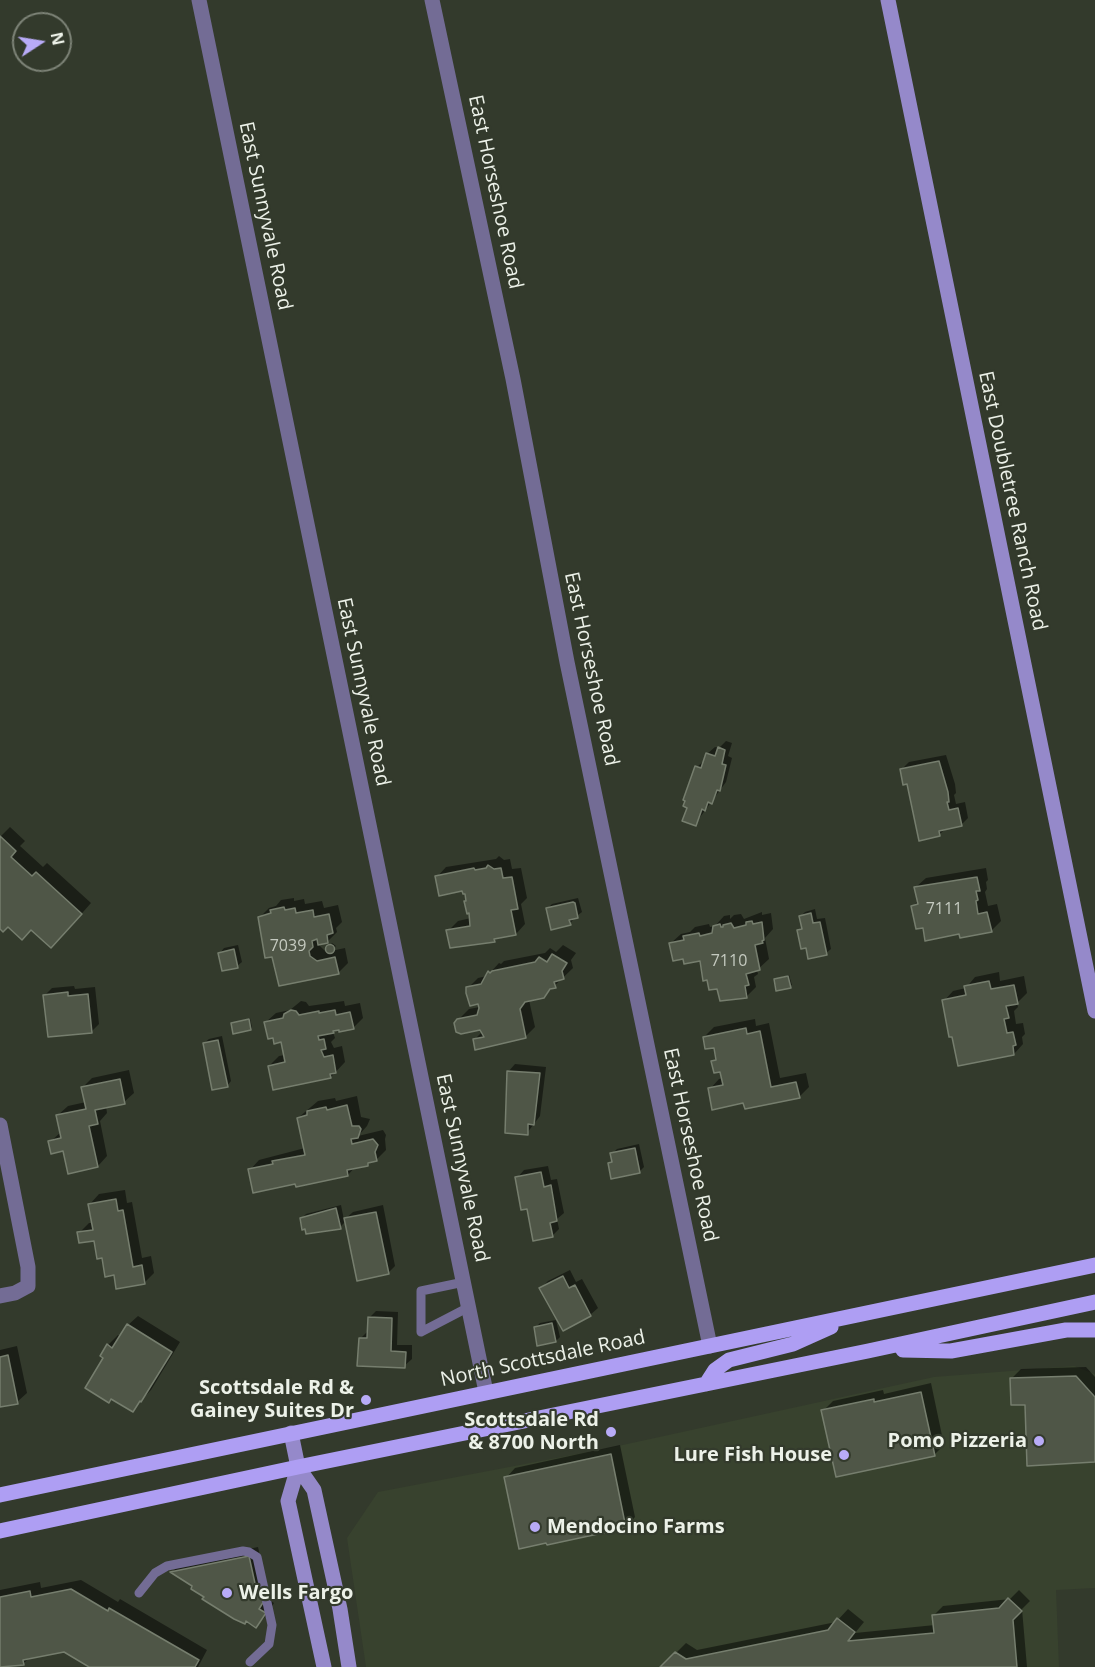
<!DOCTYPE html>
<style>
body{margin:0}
#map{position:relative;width:1095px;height:1667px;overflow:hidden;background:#333a2c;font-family:"Open Sans",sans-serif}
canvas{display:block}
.north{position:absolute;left:12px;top:12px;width:60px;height:60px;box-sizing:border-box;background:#333a2c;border:2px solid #7d8377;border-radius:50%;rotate:78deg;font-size:16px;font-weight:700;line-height:24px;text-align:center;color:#ecf1e8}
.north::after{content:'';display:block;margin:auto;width:21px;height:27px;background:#b8abf7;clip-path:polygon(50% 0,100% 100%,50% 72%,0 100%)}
</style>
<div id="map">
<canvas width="1095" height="1667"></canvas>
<div class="north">N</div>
</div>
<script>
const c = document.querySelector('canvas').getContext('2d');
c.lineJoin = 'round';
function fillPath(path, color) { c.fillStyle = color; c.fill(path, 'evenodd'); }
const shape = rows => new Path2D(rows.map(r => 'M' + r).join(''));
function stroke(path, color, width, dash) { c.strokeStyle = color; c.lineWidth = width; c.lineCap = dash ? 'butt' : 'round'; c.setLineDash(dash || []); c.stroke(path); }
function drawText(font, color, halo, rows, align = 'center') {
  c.font = font + ' "Open Sans",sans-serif'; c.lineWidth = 4.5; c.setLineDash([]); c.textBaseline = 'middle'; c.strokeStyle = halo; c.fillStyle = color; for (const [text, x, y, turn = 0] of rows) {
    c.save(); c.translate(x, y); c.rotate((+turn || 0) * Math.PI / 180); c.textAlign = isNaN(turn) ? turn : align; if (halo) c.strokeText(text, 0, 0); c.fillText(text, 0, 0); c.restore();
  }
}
const built = shape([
 [1074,1366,1095,1374,1095,1588,1056,1590,1059,1667,366,1667,347,1538,378,1492,609,1448,934,1377]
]);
const shadow = shape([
 [726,741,732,743,728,756,732,758,726,782,695,824,685,799,697,767,705,760,707,754,715,747,719,748],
 [946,755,955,784,956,793,954,795,956,804,965,802,968,818,961,825,946,828,939,835,901,770,909,762],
 [10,827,25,841,20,846,43,867,47,863,91,903,61,937,32,928,8,925,0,927,0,837],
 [499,856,504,860,510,859,512,869,521,868,527,898,521,904,525,924,516,934,497,937,494,940,448,931,458,921,471,918,468,900,464,889,437,877,446,867,496,859],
 [986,868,988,880,986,882,987,889,985,892,988,906,997,904,1001,921,992,930,961,936,960,933,924,926,913,906,919,900,916,887,926,878],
 [294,898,294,901,304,899,305,904,322,901,324,908,338,905,342,922,336,928,337,932,328,941,319,943,320,946,326,952,332,943,336,946,331,951,345,948,348,963,339,972,280,985,273,955,259,918,269,908,276,906,281,900],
 [578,898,582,912,574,918,570,924,548,908,552,904],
 [815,909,817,919,825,918,831,949,826,953,807,946,799,930,803,926,801,916,805,912],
 [762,912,762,915,771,913,773,929,765,938,769,959,757,970,758,974,754,977,756,987,747,996,719,987,701,959,684,957,671,943,681,934,690,932,695,927,709,924,710,927,715,926,724,916,730,915,730,919,734,915,741,914,744,919],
 [238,945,242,962,237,966,220,953,224,948],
 [563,945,576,953,571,960,573,968,543,997,529,1000,535,1027,525,1037,475,1039,483,1031,458,1020,469,1009,480,1007,468,988,478,978,487,976,499,963,501,964,504,961,545,953,550,948,556,952],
 [999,972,1000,981,1024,976,1027,993,1017,1003,1018,1007,1014,1011,1016,1024,1023,1023,1025,1034,1022,1037,1023,1044,1014,1054,944,1001,953,991,966,988,975,977],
 [789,975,792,985,790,986,775,979],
 [74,986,75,989,95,987,99,1024,92,1031,45,995,52,988],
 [301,1001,306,1002,309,1006,344,1001,345,1006,360,1003,363,1018,353,1028,336,1029,333,1032,335,1038,331,1042,334,1048,342,1046,345,1062,331,1077,269,1066,279,1056,285,1055,282,1041,266,1022,276,1013,290,1010],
 [250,1018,252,1027,251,1029,232,1024],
 [755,1019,756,1026,769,1023,780,1078,806,1073,809,1087,799,1097,744,1102,710,1089,719,1079,723,1078,721,1070,713,1062,717,1057,715,1046,704,1037,714,1027],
 [222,1036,231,1081,227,1086,204,1043,209,1039],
 [515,1064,546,1067,540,1116,527,1133,508,1072],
 [129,1070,134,1093,124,1102,106,1106,107,1113,100,1121,107,1156,98,1166,50,1142,61,1132,58,1115,68,1106,86,1102,83,1087,92,1078],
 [357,1096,361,1117,370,1119,367,1126,358,1136,383,1130,386,1135,385,1139,386,1150,376,1160,371,1161,368,1165,355,1167,348,1175,296,1182,250,1170,259,1160,305,1148,298,1118,318,1101,335,1098,336,1101],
 [639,1144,644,1167,639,1172,609,1163,613,1160,612,1154,617,1149],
 [548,1166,551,1180,557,1179,564,1213,557,1219,559,1229,552,1236,528,1207,517,1178,524,1170],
 [125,1190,127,1203,132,1202,142,1258,151,1256,154,1273,144,1283,115,1274,103,1257,95,1239,79,1233,89,1223,93,1223,90,1204,99,1194],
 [341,1205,344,1220,353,1212,383,1205,395,1266,388,1273,346,1221,340,1227,301,1219,306,1214],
 [570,1270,576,1282,582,1279,598,1308,590,1315,541,1288,548,1281],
 [376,1311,398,1312,397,1345,412,1345,412,1359,404,1366,360,1339,368,1331,369,1318],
 [138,1316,180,1342,151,1390,132,1410,105,1357,108,1345,118,1335,121,1337,128,1325],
 [556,1320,560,1337,556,1341,535,1328,540,1323],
 [17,1346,27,1393,17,1402,0,1406,0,1350],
 [1086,1367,1095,1377,1095,1461,1026,1403,1011,1379,1021,1369],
 [931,1383,944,1445,934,1455,823,1411,833,1401,883,1390,884,1394],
 [620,1445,635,1517,626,1527,506,1478,515,1468],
 [258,1547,267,1587,272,1591,267,1598,274,1603,266,1616,256,1626,206,1597,194,1586,172,1572,181,1563],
 [81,1580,118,1602,120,1599,207,1650,198,1667,91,1667,64,1651,29,1658,23,1664,0,1667,0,1590,40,1582,41,1588],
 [1019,1590,1030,1601,1022,1609,1027,1667,662,1667,686,1643,697,1650,836,1622,848,1609,864,1622,855,1633,935,1625,934,1615,943,1606,1010,1599]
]);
const building = shape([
 [718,747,725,750,722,764,726,765,720,791,717,790,712,804,708,802,705,811,702,809,696,826,682,821,687,808,683,806,685,801,683,800,695,766,701,768,706,753,715,756,718,747],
 [939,761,948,792,949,802,947,802,949,810,958,808,962,826,939,831,940,836,919,841,907,784,903,785,900,769,939,761],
 [0,836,16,851,11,857,32,876,36,872,82,914,51,948,31,930,22,940,8,927,3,932,0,929,0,836],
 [488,865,494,869,501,868,503,878,512,877,518,909,511,910,516,935,494,939,495,942,450,948,446,930,470,926,469,913,467,914,464,901,466,901,465,894,463,894,462,891,439,896,435,876,474,868,475,870,486,868,488,865],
 [977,877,980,891,976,891,978,900,976,901,978,914,987,912,992,932,960,938,959,934,925,941,923,928,916,929,911,906,918,904,914,887,977,877],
 [573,902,575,903,578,918,569,920,571,925,551,930,546,908,573,902],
 [284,907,285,910,295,908,296,913,313,910,314,917,329,914,333,933,327,935,328,943,318,945,317,939,312,941,313,947,309,951,310,956,317,961,335,957,339,974,279,986,272,957,265,958,258,917,271,913,270,910,284,907],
 [811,913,813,923,820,922,827,955,808,959,806,948,801,949,797,930,802,929,799,916,811,913],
 [752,921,753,924,762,922,764,940,762,941,763,943,755,945,760,970,746,974,749,985,745,986,747,998,720,1001,717,989,709,990,707,980,703,981,700,961,684,964,683,959,673,961,669,943,684,940,683,936,699,933,700,936,712,933,713,926,720,924,721,927,723,927,723,925,731,923,734,928,746,925,746,922,752,921],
 '325.5 949a4.5 4.5 0 1 1 9 0a4.5 4.5 0 1 1-9 0Z',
 [234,949,238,968,222,971,218,953,234,949],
 [552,954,567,963,562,971,564,979,554,982,556,988,550,989,544,998,525,1002,520,1009,526,1038,475,1050,473,1039,484,1037,480,1030,461,1034,456,1032,454,1023,457,1019,477,1015,479,1008,478,1004,470,1006,466,993,466,987,481,984,488,971,490,973,492,971,535,962,539,957,547,962,552,954],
 [788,976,791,988,776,991,774,979,788,976],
 [989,981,991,989,1014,985,1018,1004,1006,1006,1009,1018,1004,1019,1007,1033,1013,1032,1016,1045,1013,1046,1014,1055,958,1066,952,1037,949,1037,942,1000,966,995,964,986,989,981],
 [68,992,68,996,88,994,92,1033,48,1037,43,995,68,992],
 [291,1010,296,1011,299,1015,319,1011,319,1013,335,1010,336,1015,350,1012,354,1029,339,1032,339,1030,333,1031,334,1033,318,1036,319,1040,324,1039,326,1049,321,1050,324,1057,333,1055,336,1073,330,1074,331,1078,273,1090,268,1066,285,1062,281,1042,274,1044,273,1038,268,1039,264,1022,283,1018,284,1014,291,1010],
 [249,1019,251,1030,233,1034,231,1023,249,1019],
 [746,1028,747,1034,760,1031,771,1087,796,1082,800,1098,745,1109,743,1103,712,1110,708,1088,723,1085,720,1072,714,1073,711,1061,716,1060,714,1048,705,1049,703,1037,746,1028],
 [218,1040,228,1087,212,1090,203,1043,218,1040],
 [507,1071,540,1073,534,1125,528,1124,528,1135,505,1133,507,1071],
 [120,1079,125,1104,95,1110,98,1124,89,1126,98,1167,68,1174,63,1151,51,1154,48,1141,61,1138,56,1115,86,1109,81,1087,120,1079],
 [347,1105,352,1126,359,1126,361,1129,358,1138,351,1139,352,1144,373,1139,378,1145,375,1152,377,1161,368,1163,368,1166,347,1170,348,1176,296,1187,295,1184,253,1193,248,1169,273,1164,272,1161,305,1155,297,1118,307,1115,307,1111,326,1107,327,1110,347,1105],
 [635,1148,640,1173,611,1179,608,1163,612,1162,610,1153,635,1148],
 [541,1172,544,1187,551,1185,557,1221,550,1223,553,1237,533,1241,527,1209,521,1210,515,1177,541,1172],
 [116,1199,118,1211,123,1210,133,1267,142,1265,145,1284,116,1289,114,1275,105,1277,102,1258,97,1259,94,1241,79,1243,77,1232,93,1230,88,1204,116,1199],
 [336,1208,341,1229,306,1234,305,1229,302,1230,300,1218,336,1208],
 [376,1212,389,1274,357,1281,344,1218,376,1212],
 [563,1276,569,1288,575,1285,591,1316,563,1331,539,1288,563,1276],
 [368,1317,392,1318,391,1351,406,1352,405,1368,357,1366,359,1338,367,1338,368,1317],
 [552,1323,556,1342,537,1346,534,1327,552,1323],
 [127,1324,172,1352,141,1402,140,1401,133,1412,111,1399,109,1403,85,1388,103,1358,100,1356,107,1344,112,1348,127,1324],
 [8,1355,18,1404,0,1407,0,1357,8,1355],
 [1076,1376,1095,1397,1095,1462,1027,1466,1025,1405,1011,1405,1010,1378,1076,1376],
 [921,1392,935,1456,836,1477,821,1410,874,1399,874,1402,921,1392],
 [611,1454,626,1528,547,1545,546,1543,519,1549,504,1477,611,1454],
 [249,1556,258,1597,264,1601,259,1609,266,1613,256,1628,246,1621,245,1624,234,1619,202,1599,204,1597,191,1589,192,1586,170,1572,249,1556],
 [71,1589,108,1611,109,1608,199,1660,195,1667,89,1667,64,1652,23,1660,24,1665,0,1667,0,1597,30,1591,31,1597,71,1589],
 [1008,1598,1022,1611,1013,1620,1017,1667,660,1667,675,1652,686,1659,828,1630,837,1618,855,1632,848,1641,934,1633,932,1615,999,1608,1008,1598]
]);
const lane = shape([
 [464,1282,421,1291,421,1332,469,1307],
 [139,1593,155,1573,167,1566,243,1551,249,1552,257,1557,272,1625,269,1644,250,1662]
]);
const street = shape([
 [199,0,486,1392],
 [432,0,513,379,567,662,710,1346],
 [0,1125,28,1267,28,1286,15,1293,0,1296]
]);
const secondary = shape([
 [888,0,1095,1011],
 [291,1433,298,1467,314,1490,340,1609,349,1667],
 [298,1467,288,1501,324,1667]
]);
const primary = shape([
 [903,1350,951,1351,1066,1330,1095,1330],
 [706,1384,715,1370,729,1360,793,1344,831,1327],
 [0,1495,1095,1265],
 [0,1531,298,1467,868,1351,1095,1302]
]);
const markers = [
 [366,1400,6,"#b8abf7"],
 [611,1432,6,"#b8abf7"],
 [1039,1441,6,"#b8abf7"],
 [844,1455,6,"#b8abf7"],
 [535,1527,6,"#b8abf7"],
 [227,1593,6,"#b8abf7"]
];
const numberNames = [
 ["7111",944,909],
 ["7039",288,946],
 ["7110",729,961]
];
const streetNames = [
 ["East Horseshoe Road",495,192,78],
 ["East Sunnyvale Road",265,216,78],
 ["East Doubletree Ranch Road",1012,501,78],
 ["East Horseshoe Road",591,669,78],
 ["East Sunnyvale Road",363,692,78],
 ["East Horseshoe Road",690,1145,78],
 ["East Sunnyvale Road",462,1168,78],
 ["North Scottsdale Road",543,1359,-12]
];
const poiNames = [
 ["Scottsdale Rd &",354,1388],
 ["Gainey Suites Dr",354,1411],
 ["Scottsdale Rd",599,1420],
 ["& 8700 North",599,1443],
 ["Pomo Pizzeria",1027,1441],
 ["Lure Fish House",832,1455],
 ["Mendocino Farms",547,1527,"left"],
 ["Wells Fargo",239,1593,"left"]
];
fillPath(built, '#38422e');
fillPath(shadow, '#0007');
fillPath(building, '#4f5647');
stroke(building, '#767e6e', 1.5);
stroke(lane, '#736c95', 9);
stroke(street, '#736c95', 15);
stroke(secondary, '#9589ca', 15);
stroke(primary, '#ae9ef3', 15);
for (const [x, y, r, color] of markers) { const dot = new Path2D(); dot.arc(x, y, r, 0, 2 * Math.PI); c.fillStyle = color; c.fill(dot); stroke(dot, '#333a2c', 2); }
drawText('16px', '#c5cac0', null, numberNames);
drawText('20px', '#ecf1e8', '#333a2c', streetNames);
drawText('bold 20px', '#ecf1e8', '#333a2c', poiNames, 'right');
</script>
